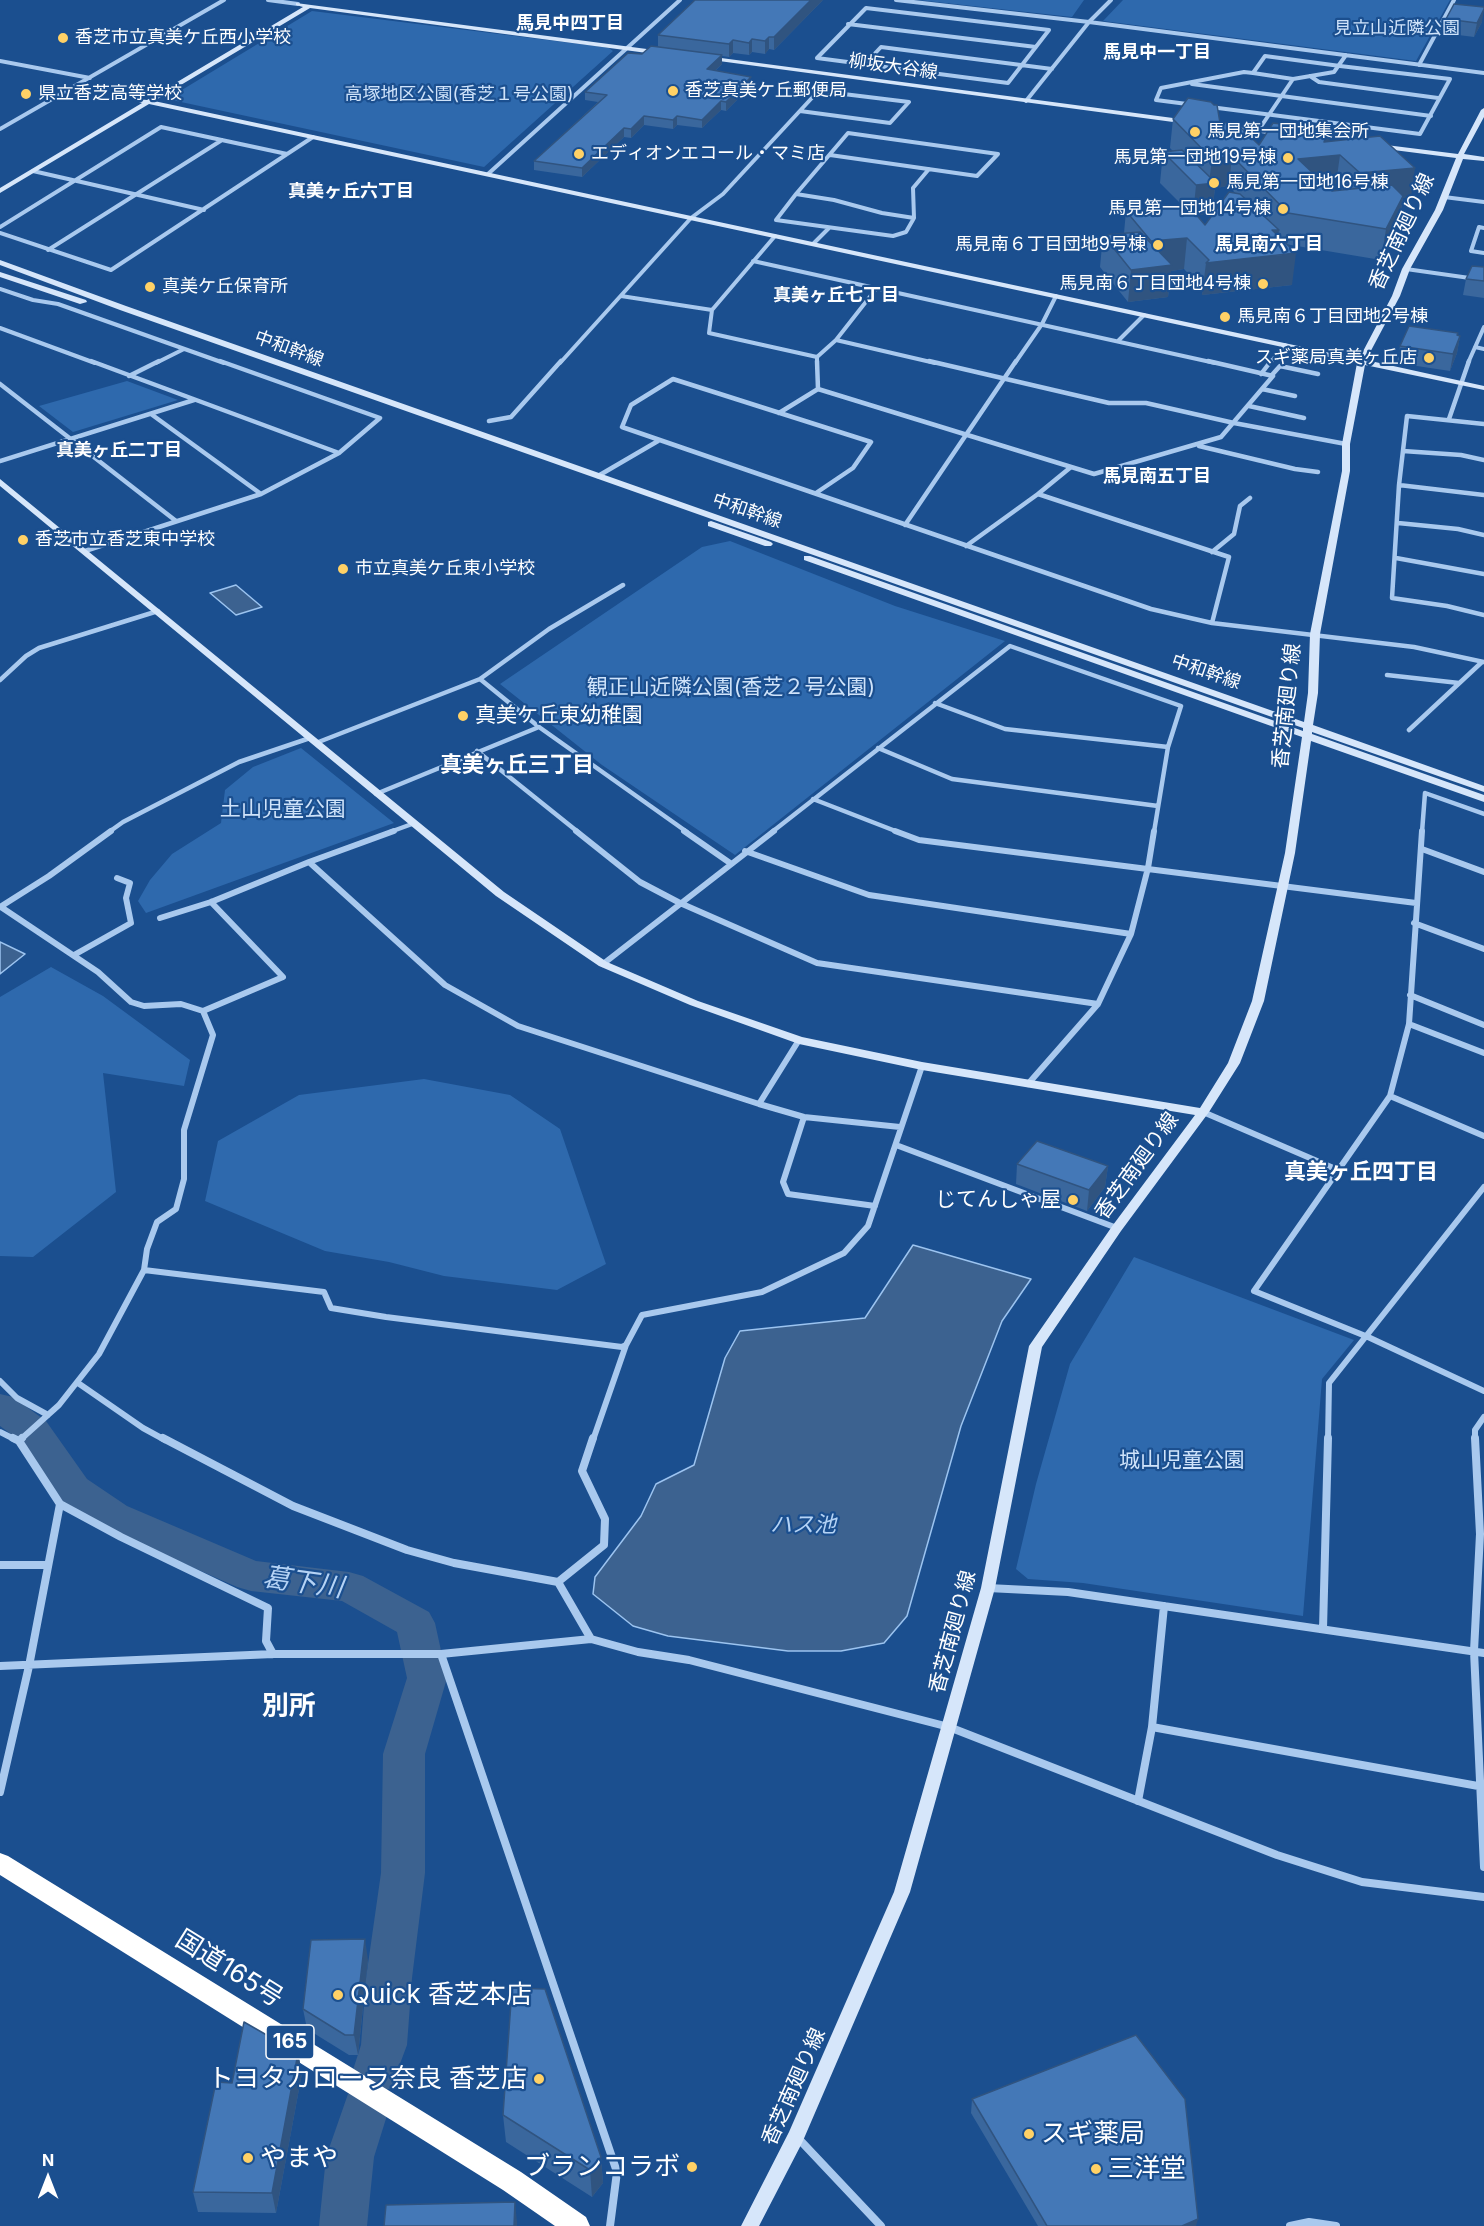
<!DOCTYPE html>
<meta charset="utf-8">
<style>
body{margin:0}
#map{position:relative;width:1484px;height:2226px;overflow:hidden;background:#1b4f8f;font-family:Inter,sans-serif}
canvas{display:block}
.north{position:absolute;left:18px;top:2148px;width:60px;height:60px;-webkit-text-stroke:4px #1b4f8f;paint-order:stroke;rotate:0deg;font-size:16px;font-weight:700;line-height:24px;text-align:center;color:#fff}
.north::after{content:'';display:block;margin:auto;width:21px;height:27px;background:#fff;clip-path:polygon(50% 0,100% 100%,50% 72%,0 100%)}
</style>
<div id="map">
<canvas width="1484" height="2226"></canvas>
<div class="north">N</div>
</div>
<script>
const c = document.querySelector('canvas').getContext('2d');
c.lineJoin = 'round';
function fillPath(path, color) { c.fillStyle = color; c.fill(path, 'evenodd'); }
const shape = rows => new Path2D(rows.map(r => 'M' + r).join(''));
function stroke(path, color, width, dash) { c.strokeStyle = color; c.lineWidth = width; c.lineCap = dash ? 'butt' : 'round'; c.setLineDash(dash || []); c.stroke(path); }
function drawText(font, color, halo, rows, align = 'center') {
  c.font = font + ' Inter,"Noto Sans JP",sans-serif'; c.lineWidth = 4.5; c.setLineDash([]); c.textBaseline = 'middle'; c.strokeStyle = halo; c.fillStyle = color; for (const [text, x, y, turn = 0] of rows) {
    c.save(); c.translate(x, y); c.rotate((+turn || 0) * Math.PI / 180); c.textAlign = isNaN(turn) ? turn : align; if (halo) c.strokeText(text, 0, 0); c.fillText(text, 0, 0); c.restore();
  }
}
const green = shape([
 [918,0,1084,0,1072,17],
 [1123,0,1450,0,1416,61,1103,21],
 [312,11,596,46,609,48,613,51,484,167,167,99],
 [127,381,178,400,73,432,39,406],
 [730,541,895,606,1005,641,735,855,602,765,500,684,702,547],
 [301,748,394,823,146,913,138,901,150,880,172,854,221,823,225,790,253,767],
 [51,967,103,996,190,1060,184,1086,103,1073,116,1192,33,1257,0,1256,0,997],
 [424,1079,510,1095,560,1129,606,1264,557,1290,444,1276,389,1262,325,1251,205,1201,218,1141,299,1095],
 [1134,1257,1354,1340,1322,1379,1303,1616,1083,1583,1028,1579,1016,1569,1036,1484,1070,1364]
]);
const water = shape([
 [236,585,262,607,236,615,210,593,236,585],
 [0,942,25,954,0,974,0,942],
 [913,1245,1031,1279,1002,1321,961,1426,907,1616,884,1643,841,1651,788,1651,668,1636,633,1626,593,1594,595,1577,641,1516,656,1484,694,1465,725,1358,740,1331,865,1318,913,1245]
]);
const river = shape([
 [0,1394,13,1397,46,1421,87,1479,127,1506,256,1561,349,1572,363,1576,429,1612,435,1623,447,1678,425,1754,425,1873,412,1978,407,2045,391,2088,379,2093,382,2094,389,2109,374,2157,367,2226,319,2226,326,2157,348,2094,361,2089,352,2073,361,2045,366,1978,381,1873,383,1754,407,1678,397,1632,342,1601,251,1591,237,1587,99,1526,59,1499,20,1441,0,1426,0,1394]
]);
const streetFar3 = shape([
 [268,0,298,4],
 [896,0,1089,22,1484,73],
 [866,8,1016,26,1049,30,1008,83,817,58,866,8],
 [848,24,1036,47],
 [1265,56,1340,66,1450,79,1420,134,1156,100,1161,88,1244,72,1253,73,1265,56],
 [0,61,90,78],
 [865,64,881,47,1052,69],
 [1419,65,1454,0],
 [1253,73,1293,79],
 [1310,76,1319,82,1438,98],
 [1192,84,1431,116],
 [1026,101,1089,22,1111,0],
 [800,111,890,123,909,102,819,91],
 [0,129,224,0],
 [1258,131,1293,79,1334,72,1346,55],
 [33,171,204,210],
 [488,174,680,0],
 [796,194,848,133,998,154,977,176,830,155],
 [796,194,834,200,882,213,914,218,906,232,893,236,776,220,796,194],
 [1444,197,1484,202],
 [914,218,913,188,929,169],
 [0,227,161,127,287,154],
 [1484,228,1479,227,1471,251,1484,253],
 [0,233,111,270,313,137],
 [775,236,712,310,709,333,817,357],
 [813,244,829,228],
 [48,250,222,140],
 [753,261,1215,363],
 [1406,269,1484,280],
 [0,289,33,300,58,304,224,363],
 [621,296,712,310],
 [0,328,95,363],
 [836,340,935,363],
 [1118,341,1144,315],
 [1475,347,1484,349],
 [156,363,184,349],
 [560,363,691,218,723,194,822,87],
 [817,363,817,357,836,340,876,289],
 [1015,363,1042,324,1056,296],
 [1270,363,1285,345],
 [1468,363,1484,327]
]);
const streetFar2 = shape([
 [91,361,339,453],
 [817,361,818,389,1094,474,1221,437,1273,376,1208,361],
 [929,361,1109,403,1146,403,1234,423,1346,444],
 [1261,374,1271,361],
 [129,376,159,361],
 [1271,376,1280,366,1318,374],
 [0,384,176,521],
 [1262,389,1295,396],
 [1249,406,1304,418],
 [779,413,818,389],
 [151,414,261,494],
 [1449,419,1469,361],
 [489,421,511,417,561,361],
 [1484,424,1407,416,1399,485,1392,598,1447,606,1484,615],
 [1199,446,1295,469,1318,472],
 [1403,451,1461,455,1484,460],
 [0,461,194,400],
 [598,476,658,441],
 [1399,485,1484,495],
 [816,493,853,468,871,442,673,379,631,405,622,427,1151,609,1212,623,1414,647,1484,662],
 [1038,494,1071,467],
 [1398,523,1458,529,1484,535],
 [905,525,1016,361],
 [966,546,1038,494,1229,557,1212,623],
 [85,551,261,494,339,453,380,418,220,361],
 [1212,552,1234,534,1240,506,1250,498],
 [1396,558,1484,574],
 [1387,675,1459,683],
 [480,679,539,727,687,832],
 [0,680,26,656,39,648,158,611],
 [935,703,1005,729,1168,747],
 [1409,730,1482,662],
 [316,743,480,679,549,629,623,585],
 [878,748,952,779,1158,806],
 [477,751,578,832],
 [376,794,539,727],
 [813,799,898,832],
 [109,832,123,822,239,762,310,738],
 [390,832,412,824],
 [772,832,1010,646,1181,706,1168,747,1154,832],
 [1422,832,1425,793,1484,814]
]);
const streetFar1 = shape([
 [394,831,309,862,445,985,518,1026,759,1104,799,1040],
 [576,831,640,882,680,903,817,963,1098,1004],
 [684,831,730,863],
 [895,831,919,840,1416,903],
 [1422,831,1409,1024,1484,1053],
 [1422,849,1484,872],
 [745,851,869,895,1131,934],
 [0,907,49,876,111,831],
 [1,907,98,972,131,1002,144,1006,181,1004,203,1011,283,977,211,902],
 [160,918,211,902,309,862],
 [1414,923,1484,949],
 [74,955,131,923,126,898,130,883,117,878],
 [603,964,774,831],
 [1410,995,1484,1025],
 [1028,1084,1098,1004,1131,934,1148,868,1154,831],
 [1390,1096,1409,1024],
 [759,1104,804,1117,900,1127],
 [1203,1112,1338,1170],
 [804,1117,783,1182,788,1194,875,1206],
 [1484,1136,1390,1096,1254,1291,1368,1337,1484,1391],
 [896,1145,1117,1228],
 [144,1270,147,1249,157,1222,176,1209,184,1179,184,1130,213,1035,203,1011],
 [0,1381,17,1398,48,1415],
 [78,1383,143,1428,165,1440],
 [0,1432,16,1440],
 [20,1440,59,1405,99,1354,144,1270,324,1292,331,1308,386,1317,622,1347,626,1345],
 [593,1440,626,1345,642,1315,762,1292,844,1253,868,1226,922,1066],
 [1328,1440,1329,1383,1484,1187],
 [1475,1440,1475,1430,1484,1417]
]);
const street = shape([
 [13,1438,19,1441,60,1504,121,1537,268,1608,266,1641,273,1654],
 [163,1438,293,1506,407,1550,454,1563,558,1582,604,1545,605,1519,582,1471,593,1438],
 [1475,1438,1480,1534,1474,1651,1484,1867],
 [19,1441,22,1438],
 [0,1565,48,1565],
 [558,1582,591,1639],
 [988,1588,1068,1592,1484,1653],
 [1323,1629,1328,1438],
 [441,1654,617,2172,610,2226],
 [0,1666,273,1654,441,1654,591,1639,638,1652,689,1660,949,1727,1277,1855,1362,1882,1484,1897],
 [1152,1727,1484,1787],
 [0,1792,29,1666,60,1504],
 [1138,1801,1152,1727,1164,1606],
 [797,2137,881,2226],
 [1290,2226,1309,2222,1336,2226]
]);
const secondary = shape([
 [296,3,662,51,665,53,662,55,310,8,154,101,1359,359,1392,296,1402,269,1435,210,1456,158,1378,148,1374,146,1378,144,1458,154,1481,110,1484,108,1484,117,1464,154,1484,157,1484,161,1463,159,1443,210,1410,269,1400,296,1366,360,1484,386,1484,390,1365,365,1350,444,1350,471,1320,634,1318,693,1313,725,1484,786,1484,792,1312,732,1312,734,1484,795,1484,802,1311,741,1295,853,1264,1001,1240,1063,1209,1112,1121,1231,1042,1347,995,1588,910,1892,802,2143,759,2226,741,2226,789,2132,894,1892,981,1588,1029,1346,1113,1225,1195,1115,922,1070,799,1044,690,1005,599,966,496,896,0,486,0,479,504,892,607,962,698,1001,802,1037,922,1062,1200,1108,1228,1063,1252,1001,1285,853,1302,737,804,560,804,556,810,556,1303,731,1303,728,120,310,0,265,0,260,126,306,1304,722,1308,693,1310,634,1342,471,1342,444,1357,363,149,104,0,193,0,188,142,103,136,101,136,99,147,100,303,7,296,5,296,3],
 [706,56,1188,120,1191,122,1188,124,704,59,704,57,706,56],
 [1226,125,1283,132,1286,134,1283,136,1224,128,1223,127,1226,125],
 [0,272,86,300,87,302,80,304,0,277,0,272],
 [711,521,771,542,773,544,771,546,765,546,708,526,708,522,711,521]
]);
const highway = shape([
 [0,1853,8,1856,521,2172,586,2217,590,2226,555,2226,503,2190,0,1875,0,1853]
]);
const wall = shape([
 [823,0,774,50,769,49,765,54,752,52,749,55,733,53,729,57,722,56,722,64,715,71,751,86,726,111,721,110,702,128,677,125,673,129,644,125,631,138,624,137,582,177,534,170,534,161,598,102,585,100,585,92,642,54,658,47,658,35],
 [1446,19,1482,22,1474,37,1443,33],
 [1173,119,1220,123,1259,145,1330,141,1411,198,1403,198,1398,227,1381,260,1285,244,1292,285,1202,295,1203,289,1184,269,1171,271,1168,297,1128,302,1100,267,1103,235,1124,233,1126,211,1183,206,1160,183,1163,152,1173,151,1170,148],
 [1336,184,1342,190,1332,191,1326,185],
 [1229,186,1235,193,1205,225,1197,215,1212,213,1215,188],
 [1484,267,1484,298,1463,295,1466,279],
 [1457,335,1460,336,1457,353,1450,371,1397,363,1400,346],
 [1017,1164,1108,1166,1105,1187,1087,1211,1016,1184],
 [368,1960,358,2055,349,2055,307,2029,303,2009],
 [298,2053,302,2073,276,2213,198,2212,193,2192,232,2083],
 [972,2099,1196,2226,1038,2226,971,2113],
 [503,2115,601,2157,603,2183,592,2197,506,2142]
]);
const shadedWall = shape([
 [811,0,823,0,774,50,774,37],
 [1484,9,1482,22,1474,37,1477,23],
 [769,37,769,49,765,54,765,41],
 [752,39,752,52,749,55,749,43],
 [733,40,733,53,729,57,729,44],
 [722,55,722,64,707,78,707,69],
 [751,77,751,86,726,111,726,102],
 [721,101,721,110,702,128,702,120],
 [644,116,644,125,631,138,631,129],
 [677,116,677,125,673,129,673,120],
 [624,128,624,137,582,177,582,168],
 [1331,130,1328,156,1340,155,1336,184,1294,188,1298,159,1324,142],
 [1232,156,1229,186,1215,188,1212,213,1193,216,1196,185,1209,183,1212,159],
 [1415,168,1411,198,1403,198,1398,227,1381,260,1386,229,1355,203,1360,173],
 [1272,230,1279,230,1276,256,1296,253,1292,285,1202,295,1206,263],
 [1187,238,1184,269,1171,271,1168,297,1128,302,1131,270,1148,268,1151,241],
 [1460,336,1457,353,1450,371,1453,354],
 [1108,1166,1105,1187,1087,1211,1089,1190],
 [365,1939,368,1960,358,2055,354,2035],
 [298,2053,302,2073,276,2213,272,2193],
 [601,2157,603,2183,592,2197,590,2170],
 [515,2202,517,2222,517,2226,514,2226],
 [1198,2219,1196,2226,1182,2226]
]);
const building = shape([
 [695,0,811,0,774,37,769,37,765,41,752,39,749,43,733,40,729,44,658,35,695,0],
 [1454,4,1484,7,1484,9,1477,23,1446,19,1454,4],
 [651,46,722,55,707,69,751,77,726,102,721,101,702,120,677,116,673,120,644,116,631,129,624,128,582,168,534,161,607,95,585,92,628,53,642,54,651,46],
 [1188,98,1211,102,1214,105,1217,105,1220,123,1235,122,1259,145,1273,123,1331,130,1324,142,1380,136,1415,168,1360,173,1340,155,1298,159,1332,191,1392,185,1403,196,1386,229,1288,213,1232,156,1212,159,1173,119,1188,98],
 [1182,150,1216,183,1196,185,1163,152,1182,150],
 [1229,192,1240,194,1279,230,1272,230,1296,253,1206,263,1209,260,1187,238,1151,241,1126,211,1188,205,1205,225,1229,192],
 [1140,232,1172,265,1131,270,1103,235,1140,232],
 [1472,266,1484,267,1484,281,1466,279,1472,266],
 [1409,326,1458,333,1457,335,1460,336,1453,354,1400,346,1409,326],
 [1037,1141,1108,1166,1089,1190,1017,1164,1037,1141],
 [365,1939,354,2035,345,2035,303,2009,311,1940,365,1939],
 [512,1988,545,1989,601,2157,590,2170,503,2115,512,1988],
 [244,2022,298,2053,272,2193,193,2192,216,2082,232,2083,244,2022],
 [1136,2035,1185,2099,1198,2219,1182,2226,1047,2226,972,2099,1136,2035],
 [515,2202,514,2226,384,2226,386,2205,515,2202]
]);
const markers = [
 [63,38,6,"#ffd166"],
 [673,91,6,"#ffd166"],
 [26,94,6,"#ffd166"],
 [1195,132,6,"#ffd166"],
 [579,154,6,"#ffd166"],
 [1288,158,6,"#ffd166"],
 [1214,183,6,"#ffd166"],
 [1283,209,6,"#ffd166"],
 [1158,245,6,"#ffd166"],
 [1263,284,6,"#ffd166"],
 [150,287,6,"#ffd166"],
 [1225,317,6,"#ffd166"],
 [1429,358,6,"#ffd166"],
 [23,540,6,"#ffd166"],
 [343,569,6,"#ffd166"],
 [463,716,6,"#ffd166"],
 [1073,1200,6,"#ffd166"],
 [338,1995,6,"#ffd166"],
 [539,2079,6,"#ffd166"],
 [1029,2134,6,"#ffd166"],
 [248,2158,6,"#ffd166"],
 [692,2167,6,"#ffd166"],
 [1096,2169,6,"#ffd166"]
];
const farNeighbourhoodnames = [
 ["馬見中四丁目",570,24],
 ["馬見中一丁目",1157,53],
 ["真美ヶ丘六丁目",351,192],
 ["馬見南六丁目",1269,245],
 ["真美ヶ丘七丁目",836,296],
 ["真美ヶ丘二丁目",119,451],
 ["馬見南五丁目",1157,477]
];
const farParknames = [
 ["見立山近隣公園",1397,29],
 ["高塚地区公園(香芝１号公園)",459,95]
];
const farPoinames = [
 ["香芝市立真美ケ丘西小学校",75,38],
 ["香芝真美ケ丘郵便局",685,91],
 ["県立香芝高等学校",38,94],
 ["馬見第一団地集会所",1207,132],
 ["エディオンエコール・マミ店",591,154],
 ["馬見第一団地19号棟",1276,158,"right"],
 ["馬見第一団地16号棟",1226,183],
 ["馬見第一団地14号棟",1271,209,"right"],
 ["馬見南６丁目団地9号棟",1146,245,"right"],
 ["馬見南６丁目団地4号棟",1251,284,"right"],
 ["真美ケ丘保育所",162,287],
 ["馬見南６丁目団地2号棟",1237,317],
 ["スギ薬局真美ヶ丘店",1417,358,"right"],
 ["香芝市立香芝東中学校",35,540],
 ["市立真美ケ丘東小学校",355,569]
];
const farStreetnames = [
 ["柳坂大谷線",893,67,8],
 ["中和幹線",289,349,20],
 ["中和幹線",747,511,19],
 ["中和幹線",1206,672,19]
];
const shields = [
 [290,2042,48]
];
const shieldNames = [
 ["165",290,2042]
];
const streetNames = [
 ["香芝南廻り線",1402,232,-65],
 ["香芝南廻り線",1287,706,-84],
 ["香芝南廻り線",1137,1166,-54],
 ["香芝南廻り線",953,1632,-75],
 ["香芝南廻り線",794,2087,-66]
];
const parkNames = [
 ["観正山近隣公園(香芝２号公園)",731,688],
 ["土山児童公園",283,810],
 ["城山児童公園",1182,1461]
];
const poiNames = [
 ["真美ケ丘東幼稚園",475,716],
 ["じてんしゃ屋",1061,1200,"right"]
];
const neighbourhoodNames = [
 ["真美ヶ丘三丁目",517,765],
 ["真美ヶ丘四丁目",1361,1172]
];
const waterNames = [
 ["ハス池",803,1525]
];
const nearStreetnames = [
 ["国道165号",229,1969,32]
];
const nearPoinames = [
 ["Quick 香芝本店",350,1995],
 ["トヨタカローラ奈良 香芝店",527,2079,"right"],
 ["スギ薬局",1041,2134],
 ["やまや",260,2158],
 ["ブランコラボ",680,2167,"right"],
 ["三洋堂",1108,2169]
];
const nearWaternames = [
 ["葛下川",303,1583,8]
];
const nearNeighbourhoodnames = [
 ["別所",289,1707]
];
fillPath(green, '#2e69ad');
fillPath(water, '#3c6290');
stroke(water, '#9cc4f0', 1.5);
fillPath(river, '#3c6290');
stroke(streetFar3, '#a9c9ee', 4);
stroke(streetFar2, '#a9c9ee', 4.5);
stroke(streetFar1, '#a9c9ee', 6);
stroke(street, '#a9c9ee', 8);
fillPath(secondary, '#d6e6fa');
fillPath(highway, '#fff');
fillPath(wall, '#3a679d');
fillPath(shadedWall, '#305480');
fillPath(building, '#4478b7');
stroke(building, '#305480', 1.5);
for (const [x, y, r, color] of markers) { const dot = new Path2D(); dot.arc(x, y, r, 0, 2 * Math.PI); c.fillStyle = color; c.fill(dot); stroke(dot, '#1b4f8f', 2); }
drawText('bold 18px', '#fff', '#1b4f8f', farNeighbourhoodnames);
drawText('18px', '#cfe3fa', '#1b4f8f', farParknames);
drawText('18px', '#fff', '#1b4f8f', farPoinames, 'left');
drawText('18px', '#fff', '#1b4f8f', farStreetnames);
for (const [x, y, w] of shields) { const box = new Path2D(); box.roundRect(x - w / 2, y - 17, w, 34, 4.5); c.fillStyle = '#1b4f8f'; c.fill(box); stroke(box, '#fff', 1.5); }
drawText('bold 20px', '#fff', null, shieldNames);
drawText('21px', '#fff', '#1b4f8f', streetNames);
drawText('21px', '#cfe3fa', '#1b4f8f', parkNames);
drawText('21px', '#fff', '#1b4f8f', poiNames, 'left');
drawText('bold 22px', '#fff', '#1b4f8f', neighbourhoodNames);
drawText('italic 22px', '#b5d3f5', '#1b4f8f', waterNames);
drawText('26px', '#fff', '#1b4f8f', nearStreetnames);
drawText('26px', '#fff', '#1b4f8f', nearPoinames, 'left');
drawText('italic 27px', '#b5d3f5', '#1b4f8f', nearWaternames);
drawText('bold 27px', '#fff', '#1b4f8f', nearNeighbourhoodnames);
</script>
